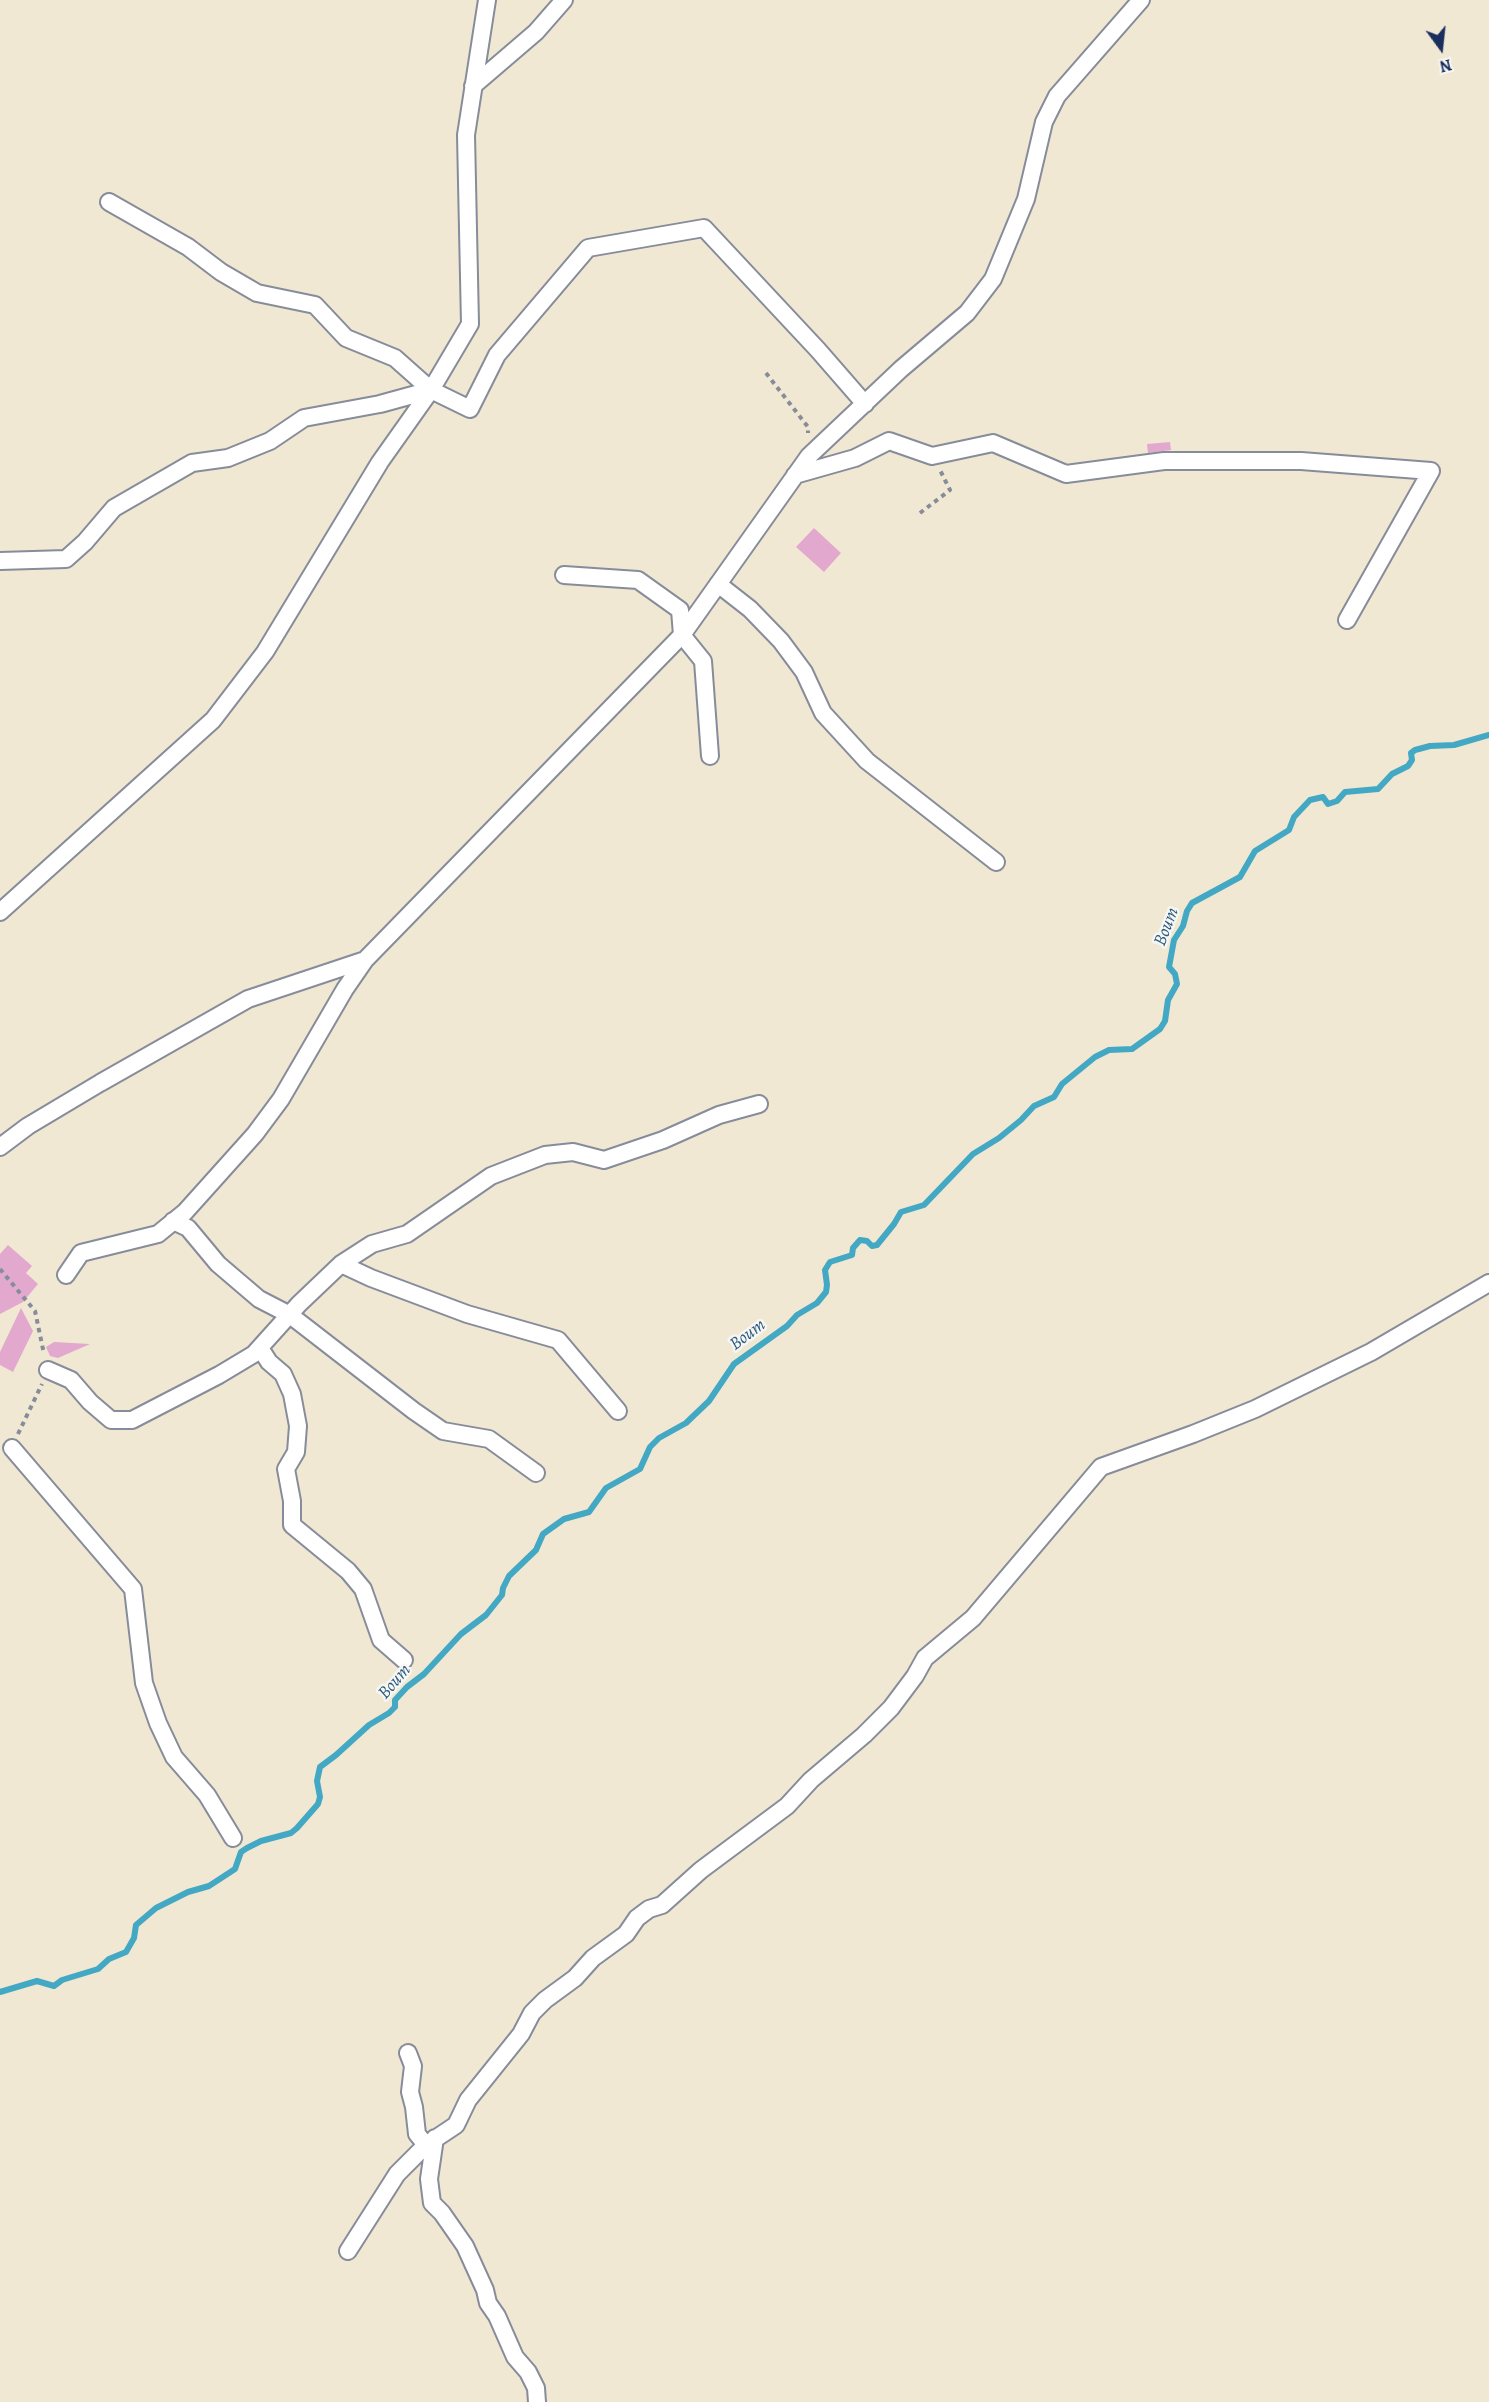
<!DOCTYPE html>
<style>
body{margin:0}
#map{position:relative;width:1489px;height:2402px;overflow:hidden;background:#f1e8d4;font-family:Alegreya,serif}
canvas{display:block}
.north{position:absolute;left:1411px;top:18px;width:60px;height:60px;-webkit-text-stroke:4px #f6f6f2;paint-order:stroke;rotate:165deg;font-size:16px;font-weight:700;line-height:24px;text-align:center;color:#1b2f5e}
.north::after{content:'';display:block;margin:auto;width:21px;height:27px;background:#1b2f5e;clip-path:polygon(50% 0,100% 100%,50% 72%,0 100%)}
</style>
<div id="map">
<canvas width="1489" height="2402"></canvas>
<div class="north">N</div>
</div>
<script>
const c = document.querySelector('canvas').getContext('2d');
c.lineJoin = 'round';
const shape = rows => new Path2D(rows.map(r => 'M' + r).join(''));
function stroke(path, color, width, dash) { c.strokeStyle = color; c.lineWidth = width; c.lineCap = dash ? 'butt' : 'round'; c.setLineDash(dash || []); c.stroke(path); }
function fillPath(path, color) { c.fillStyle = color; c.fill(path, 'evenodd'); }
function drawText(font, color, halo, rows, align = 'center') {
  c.font = font + ' Alegreya,serif'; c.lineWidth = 5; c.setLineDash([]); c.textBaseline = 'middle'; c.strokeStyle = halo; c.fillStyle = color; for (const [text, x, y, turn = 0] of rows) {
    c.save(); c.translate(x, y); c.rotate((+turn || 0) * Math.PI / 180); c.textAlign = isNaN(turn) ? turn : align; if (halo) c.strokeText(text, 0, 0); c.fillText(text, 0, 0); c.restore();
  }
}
const stream = shape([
 [0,1992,37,1981,54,1986,62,1980,98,1969,109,1959,126,1952,134,1938,136,1925,156,1908,188,1892,209,1886,235,1869,241,1852,247,1848,261,1841,291,1833,297,1828,318,1804,320,1797,317,1781,320,1767,336,1755,369,1725,389,1713,395,1707,395,1700,407,1687,424,1674,461,1634,486,1615,502,1595,503,1588,509,1576,536,1550,543,1534,564,1519,589,1512,606,1488,640,1469,650,1447,659,1438,686,1423,709,1401,734,1364,787,1326,797,1315,817,1303,826,1292,827,1285,825,1270,830,1262,852,1255,853,1248,860,1240,867,1241,872,1246,877,1245,894,1224,901,1212,924,1205,973,1154,999,1138,1021,1120,1034,1106,1054,1097,1062,1084,1095,1057,1109,1050,1132,1049,1160,1029,1165,1021,1168,1000,1177,984,1175,974,1169,967,1174,940,1183,926,1187,911,1192,903,1240,877,1255,851,1289,830,1294,817,1310,800,1323,797,1328,804,1337,801,1345,792,1378,789,1392,774,1408,766,1412,760,1411,753,1415,750,1430,746,1454,745,1489,735]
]);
const building = shape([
 [1170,442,1171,450,1148,453,1147,444],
 [814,528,841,553,824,572,796,547],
 [8,1245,32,1266,26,1273,38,1284,23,1302,0,1314,0,1254],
 [21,1308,33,1331,13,1372,0,1365,0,1352],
 [54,1342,90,1344,58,1358,50,1356,46,1347]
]);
const path = shape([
 [766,373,808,427,808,433],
 [920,513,950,490,940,470],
 [0,1269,35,1311,44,1354],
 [18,1434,42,1384]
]);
const street = shape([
 [487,0,466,135,470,324,431,390,470,409,497,355,588,248,704,228,818,350,865,404],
 [473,86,536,32,564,0],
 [109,202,188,247,221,272,257,293,315,305,346,338,395,358,431,390],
 [795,475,855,458,889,441,932,456,993,443,1066,474,1164,461,1301,461,1431,471,1347,620],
 [0,561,66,559,85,542,114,508,192,463,228,458,270,441,304,418,380,404,431,390,380,462,265,652,213,720,0,912],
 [564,575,638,580,680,610,682,635,703,661,710,756],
 [718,584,750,609,781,641,804,672,823,713,867,761,996,862],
 [0,1147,28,1126,100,1083,248,999,365,960,682,635,809,456,901,369,967,313,993,279,1026,199,1044,122,1057,96,1141,0],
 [173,1221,188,1228,218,1264,259,1299,290,1315,414,1411,443,1431,489,1439,536,1473],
 [341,1264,371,1278,467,1314,558,1340,618,1411],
 [66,1275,81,1253,158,1234,185,1212,255,1134,281,1099,345,989,365,960],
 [260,1348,269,1362,283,1374,292,1394,298,1426,296,1452,286,1469,292,1501,292,1525,348,1571,363,1589,381,1640,404,1660],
 [48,1370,71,1380,90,1402,111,1420,132,1420,219,1375,254,1354,299,1304,341,1264,372,1244,407,1234,491,1176,545,1155,573,1152,604,1160,663,1140,719,1115,759,1104],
 [12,1448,133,1589,144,1683,158,1723,174,1757,207,1795,233,1838],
 [408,2053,413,2066,410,2092,414,2107,417,2134,426,2145],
 [435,2138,429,2179,432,2203,442,2213,465,2246,485,2290,488,2303,497,2316,515,2357,528,2372,536,2388,537,2402],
 [348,2251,397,2174,426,2145,456,2125,468,2100,521,2034,532,2013,545,2000,575,1978,593,1958,626,1934,637,1918,649,1909,662,1905,701,1870,787,1806,811,1780,864,1735,891,1708,915,1676,925,1658,973,1618,1101,1467,1193,1434,1255,1409,1371,1352,1489,1283]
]);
const waterNames = [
 ["Boum",1167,927,-69],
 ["Boum",748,1335,-37],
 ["Boum",395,1682,-49]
];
stroke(stream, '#43a8c3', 6);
fillPath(building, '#e2a8ce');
stroke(street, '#868c99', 20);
stroke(path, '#868c99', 4, [4.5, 4.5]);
stroke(street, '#fff', 16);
drawText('italic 18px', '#295981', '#f6f6f2', waterNames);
</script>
